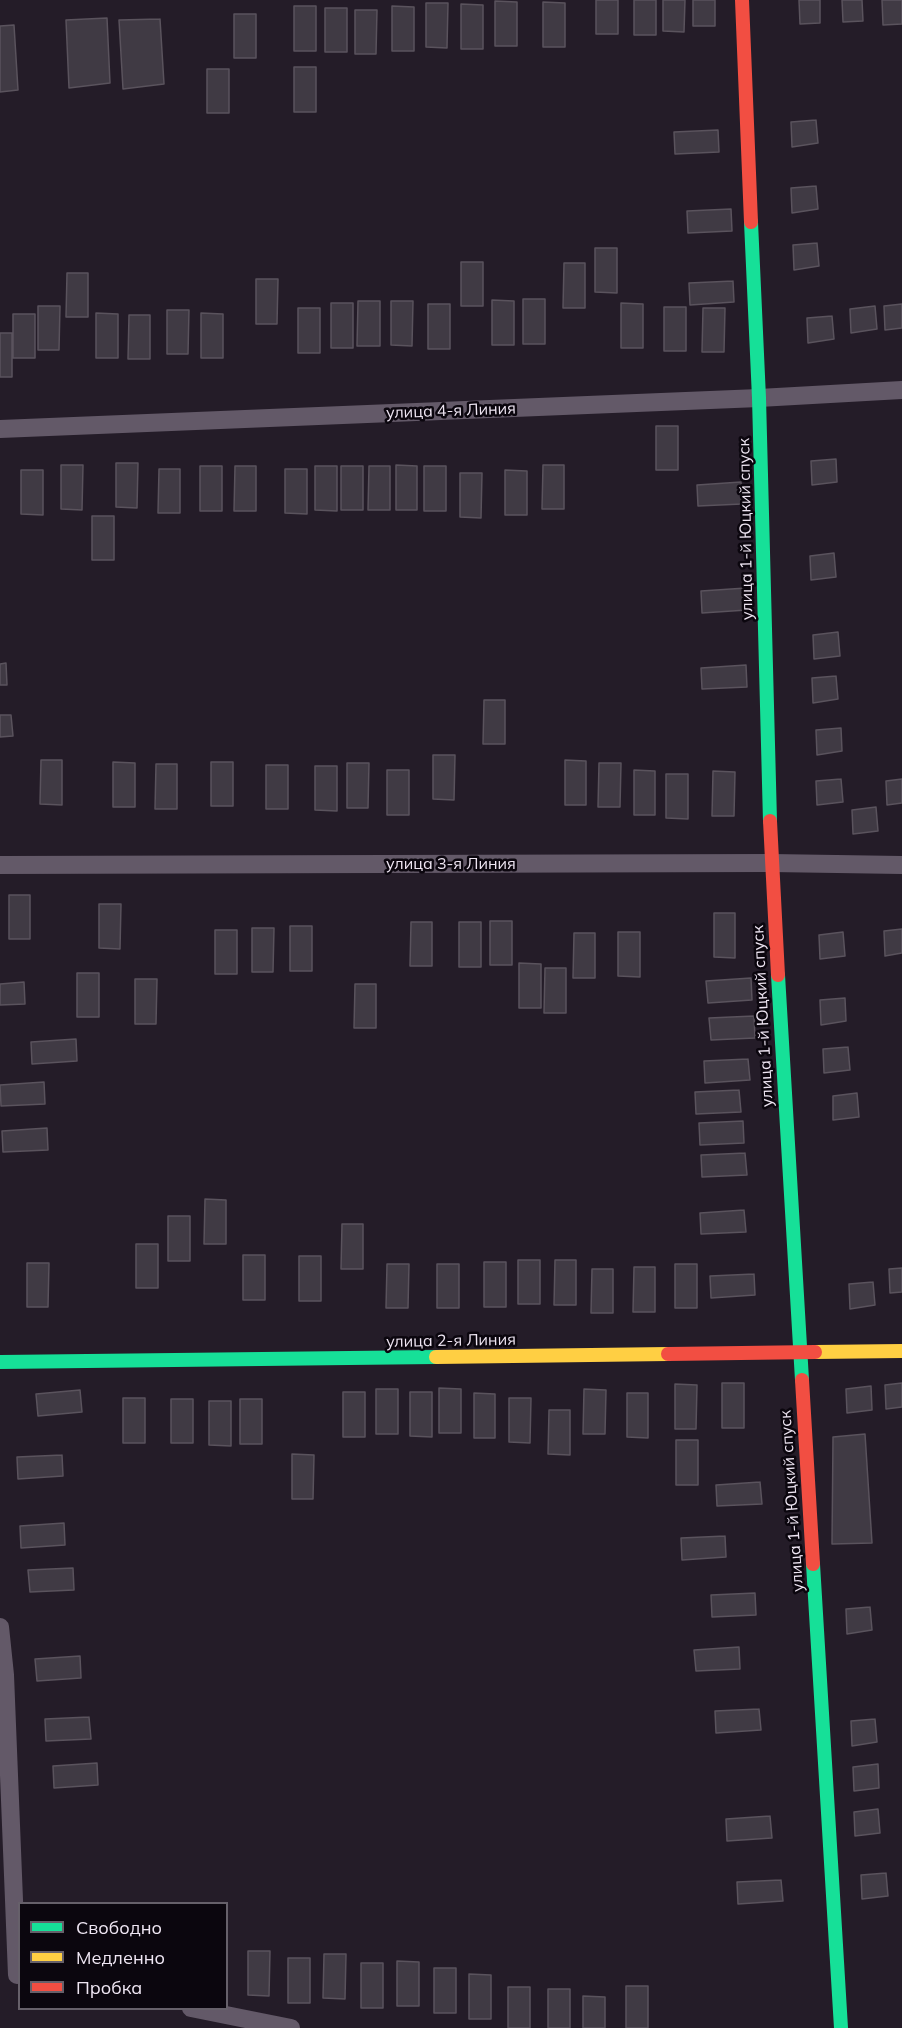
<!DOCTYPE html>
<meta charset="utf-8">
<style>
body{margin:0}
#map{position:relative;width:902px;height:2028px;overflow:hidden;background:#241c28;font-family:Mulish,sans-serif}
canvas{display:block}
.legend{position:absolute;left:18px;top:1902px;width:210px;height:108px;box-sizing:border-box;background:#0b060e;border:2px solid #66606a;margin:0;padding:8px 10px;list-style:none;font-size:18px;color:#efe6f3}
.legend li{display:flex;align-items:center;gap:12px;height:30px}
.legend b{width:30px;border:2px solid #66606a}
</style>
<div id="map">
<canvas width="902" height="2028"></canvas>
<ul class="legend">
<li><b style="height:8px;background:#16e098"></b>Свободно</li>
<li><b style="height:8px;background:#ffcf43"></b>Медленно</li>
<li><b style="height:8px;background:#f24e42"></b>Пробка</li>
</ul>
</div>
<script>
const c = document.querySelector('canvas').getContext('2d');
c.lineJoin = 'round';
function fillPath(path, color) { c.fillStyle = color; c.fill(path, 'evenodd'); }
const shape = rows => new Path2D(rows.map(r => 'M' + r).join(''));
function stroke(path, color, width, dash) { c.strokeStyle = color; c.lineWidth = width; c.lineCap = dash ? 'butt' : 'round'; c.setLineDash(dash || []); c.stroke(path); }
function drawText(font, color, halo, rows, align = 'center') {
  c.font = font + ' Mulish,sans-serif'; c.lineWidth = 5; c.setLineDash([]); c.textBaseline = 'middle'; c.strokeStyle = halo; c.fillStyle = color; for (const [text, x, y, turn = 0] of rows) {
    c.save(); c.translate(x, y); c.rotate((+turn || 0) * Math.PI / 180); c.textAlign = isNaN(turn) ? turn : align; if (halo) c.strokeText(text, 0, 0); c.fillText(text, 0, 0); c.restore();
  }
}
const building = shape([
 [596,0,618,0,618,34,596,34,596,0],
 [634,0,656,0,656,35,634,35,634,0],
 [663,0,685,0,684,32,663,31,663,0],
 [693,0,715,0,715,26,693,26,693,0],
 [799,0,820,0,820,23,800,24,799,0],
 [842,0,862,0,863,21,843,22,842,0],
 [882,0,902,0,902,24,883,25,882,0],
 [495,1,517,2,517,46,495,46,495,1],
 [543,2,565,3,565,47,543,47,543,2],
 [426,3,448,3,447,48,426,47,426,3],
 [461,4,483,5,483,49,461,49,461,4],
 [294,6,316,6,316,51,294,51,294,6],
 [392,6,414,7,414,51,392,51,392,6],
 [325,8,347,8,347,52,325,52,325,8],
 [355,10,377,10,376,54,355,54,355,10],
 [234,14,256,14,256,58,234,58,234,14],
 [107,18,110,83,69,88,66,20,107,18],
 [160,19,164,84,123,89,119,20,160,19],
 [14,25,18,90,0,92,0,26,14,25],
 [294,67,316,67,316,112,294,112,294,67],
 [207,69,229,69,229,113,207,113,207,69],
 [816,120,818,143,792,147,791,122,816,120],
 [718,130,719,152,675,154,674,132,718,130],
 [816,186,818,209,792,213,791,188,816,186],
 [731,209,732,231,688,233,687,211,731,209],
 [817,243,819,266,794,270,793,245,817,243],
 [595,248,617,248,617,293,595,292,595,248],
 [461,262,483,262,483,306,461,306,461,262],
 [564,263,585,263,585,308,563,308,564,263],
 [67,273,88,273,88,317,66,317,67,273],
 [256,279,278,279,277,324,256,324,256,279],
 [733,281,734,302,690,305,689,283,733,281],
 [523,299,545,299,545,344,523,344,523,299],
 [492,300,514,301,514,345,492,345,492,300],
 [358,301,380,301,380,346,357,346,358,301],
 [391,301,413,301,412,346,391,345,391,301],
 [331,303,353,303,353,348,331,348,331,303],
 [621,303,643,304,643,348,621,348,621,303],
 [428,304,450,304,450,349,428,349,428,304],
 [902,304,902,328,885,330,884,306,902,304],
 [38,306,60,306,59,350,38,350,38,306],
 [875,306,877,329,851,333,850,309,875,306],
 [664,307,686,307,686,351,664,351,664,307],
 [298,308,320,308,320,353,298,353,298,308],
 [703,308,725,308,724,352,702,352,703,308],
 [167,310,189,310,188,354,167,354,167,310],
 [96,313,118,314,118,358,96,358,96,313],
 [201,313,223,314,223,358,201,358,201,313],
 [13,314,35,314,35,358,13,358,13,314],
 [129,315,150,315,150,359,128,359,129,315],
 [832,316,834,339,808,343,807,318,832,316],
 [0,333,12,333,12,377,0,377,0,333],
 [656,426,678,426,678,470,656,470,656,426],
 [836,459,837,482,812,485,811,461,836,459],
 [116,463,138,463,137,508,116,507,116,463],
 [61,465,83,465,82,510,61,509,61,465],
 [396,465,417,466,417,510,396,510,396,465],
 [543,465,564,465,564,509,542,509,543,465],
 [200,466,222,466,222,511,200,511,200,466],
 [235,466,256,466,256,511,234,511,235,466],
 [315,466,337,466,337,511,315,510,315,466],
 [341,466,363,466,363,510,341,510,341,466],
 [369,466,390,466,390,510,368,510,369,466],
 [424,466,446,466,446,511,424,511,424,466],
 [159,469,180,469,180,513,158,513,159,469],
 [285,469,307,469,307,514,285,513,285,469],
 [21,470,43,470,43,515,21,514,21,470],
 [505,470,527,471,527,515,505,515,505,470],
 [460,473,482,473,481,518,460,517,460,473],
 [741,482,742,504,698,506,697,485,741,482],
 [92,516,114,516,114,560,92,560,92,516],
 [834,553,836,577,811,580,810,556,834,553],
 [746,588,747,610,702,613,701,591,746,588],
 [838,632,840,656,814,659,813,635,838,632],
 [6,663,7,685,0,685,0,664,6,663],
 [746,665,747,687,702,689,701,668,746,665],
 [836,676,838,699,813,703,812,678,836,676],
 [484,700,505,700,505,744,483,744,484,700],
 [0,715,11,715,13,736,0,737,0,715],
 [841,728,842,751,817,755,816,730,841,728],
 [433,755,455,755,454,800,433,799,433,755],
 [41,760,62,760,62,805,40,804,41,760],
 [565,760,586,761,586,805,565,805,565,760],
 [113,762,135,763,135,807,113,807,113,762],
 [211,762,233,762,233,806,211,806,211,762],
 [347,763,369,763,368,808,347,808,347,763],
 [599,763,621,763,620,807,598,807,599,763],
 [156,764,177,764,177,809,155,809,156,764],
 [266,765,288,765,288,809,266,809,266,765],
 [315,766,337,766,337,811,315,810,315,766],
 [387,770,409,770,409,815,387,815,387,770],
 [634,770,655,771,655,815,634,815,634,770],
 [713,771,735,772,734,816,712,816,713,771],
 [666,774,688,774,688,819,666,818,666,774],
 [841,779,843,802,817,805,816,781,841,779],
 [902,779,902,803,887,805,886,781,902,779],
 [876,807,878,831,853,834,852,810,876,807],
 [9,895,30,895,30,939,9,939,9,895],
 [99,904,121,904,120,949,99,948,99,904],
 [714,913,735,913,735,958,714,957,714,913],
 [490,921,512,921,512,965,490,965,490,921],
 [411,922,432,922,432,966,410,966,411,922],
 [459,922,481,922,481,967,459,967,459,922],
 [290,926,312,926,312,971,290,971,290,926],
 [252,928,274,928,273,972,252,972,252,928],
 [902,929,902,953,885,956,884,931,902,929],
 [215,930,237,930,237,974,215,974,215,930],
 [618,932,640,932,640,977,618,976,618,932],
 [843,932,845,956,820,959,819,935,843,932],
 [574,933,595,933,595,978,573,978,574,933],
 [519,963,541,964,541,1008,519,1008,519,963],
 [545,968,566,968,566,1013,544,1013,545,968],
 [77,973,99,973,99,1017,77,1017,77,973],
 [751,978,752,1000,708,1003,706,981,751,978],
 [135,979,157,979,156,1024,135,1024,135,979],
 [24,982,25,1004,0,1005,0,984,24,982],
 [355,984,376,984,376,1028,354,1028,355,984],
 [845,998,846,1021,821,1025,820,1000,845,998],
 [754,1016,755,1038,711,1040,709,1018,754,1016],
 [76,1039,77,1061,32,1064,31,1042,76,1039],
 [848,1047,850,1070,824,1073,823,1049,848,1047],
 [748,1059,750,1080,705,1083,704,1061,748,1059],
 [44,1082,45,1104,1,1106,0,1085,44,1082],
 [739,1090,741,1112,696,1114,695,1092,739,1090],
 [857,1093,859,1117,833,1120,833,1096,857,1093],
 [743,1121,744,1143,700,1145,699,1123,743,1121],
 [47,1128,48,1150,3,1152,2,1131,47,1128],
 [745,1153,747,1175,702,1177,701,1155,745,1153],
 [205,1199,226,1200,226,1244,204,1244,205,1199],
 [744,1210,746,1232,701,1234,700,1213,744,1210],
 [168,1216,190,1216,190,1261,168,1261,168,1216],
 [342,1224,363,1224,363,1269,341,1269,342,1224],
 [136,1244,158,1244,158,1288,136,1288,136,1244],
 [243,1255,265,1255,265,1300,243,1300,243,1255],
 [299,1256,321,1256,321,1301,299,1301,299,1256],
 [518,1260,540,1260,540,1304,518,1304,518,1260],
 [555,1260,576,1260,576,1305,554,1305,555,1260],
 [484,1262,506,1262,506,1307,484,1307,484,1262],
 [27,1263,49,1263,48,1307,27,1307,27,1263],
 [387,1264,409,1264,408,1308,386,1308,387,1264],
 [437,1264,459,1264,459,1308,437,1308,437,1264],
 [675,1264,697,1264,697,1308,675,1308,675,1264],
 [634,1267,655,1267,655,1312,633,1312,634,1267],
 [902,1268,902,1292,890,1293,889,1269,902,1268],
 [592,1269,613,1269,613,1313,591,1313,592,1269],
 [754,1274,755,1295,711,1298,710,1276,754,1274],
 [873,1282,875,1305,850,1309,849,1284,873,1282],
 [722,1383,744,1383,744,1428,722,1428,722,1383],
 [902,1383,902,1407,886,1409,885,1385,902,1383],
 [675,1384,697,1385,696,1429,675,1429,675,1384],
 [871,1386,872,1410,847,1413,846,1389,871,1386],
 [439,1388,461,1389,461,1433,439,1433,439,1388],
 [376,1389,398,1389,398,1434,376,1434,376,1389],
 [584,1389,606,1390,605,1434,583,1434,584,1389],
 [80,1390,82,1412,38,1416,36,1394,80,1390],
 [343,1392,365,1392,365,1437,343,1437,343,1392],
 [410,1392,432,1392,432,1437,410,1436,410,1392],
 [474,1393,495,1394,495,1438,474,1438,474,1393],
 [627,1393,648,1393,648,1438,627,1437,627,1393],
 [123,1398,145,1398,145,1443,123,1443,123,1398],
 [509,1398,531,1398,530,1443,509,1442,509,1398],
 [171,1399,193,1399,193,1443,171,1443,171,1399],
 [240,1399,262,1399,262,1444,240,1444,240,1399],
 [209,1401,231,1401,231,1446,209,1445,209,1401],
 [549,1410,570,1410,570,1455,548,1454,549,1410],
 [865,1434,872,1543,832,1544,833,1437,865,1434],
 [676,1440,698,1440,698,1485,676,1485,676,1440],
 [292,1454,314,1455,313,1499,292,1499,292,1454],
 [62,1455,63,1476,18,1479,17,1457,62,1455],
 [760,1482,762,1504,717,1506,716,1485,760,1482],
 [64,1523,65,1545,21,1548,20,1526,64,1523],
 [725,1536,726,1557,682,1560,681,1538,725,1536],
 [73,1568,74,1590,30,1592,28,1570,73,1568],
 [755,1593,756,1615,712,1617,711,1595,755,1593],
 [870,1607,872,1630,847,1634,846,1609,870,1607],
 [739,1647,740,1669,696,1671,694,1650,739,1647],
 [80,1656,81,1678,37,1681,35,1659,80,1656],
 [759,1709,761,1730,716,1733,715,1711,759,1709],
 [89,1717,91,1739,46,1741,45,1719,89,1717],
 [875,1719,877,1742,852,1746,851,1721,875,1719],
 [97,1763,98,1785,54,1788,53,1766,97,1763],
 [878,1764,879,1788,854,1791,853,1767,878,1764],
 [878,1809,880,1833,855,1836,854,1812,878,1809],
 [770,1816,772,1838,727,1841,726,1819,770,1816],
 [886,1873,888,1896,862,1899,861,1875,886,1873],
 [781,1880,783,1901,738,1904,737,1882,781,1880],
 [248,1951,270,1951,269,1996,248,1995,248,1951],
 [324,1954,346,1954,345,1999,323,1998,324,1954],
 [288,1958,310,1958,310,2003,288,2003,288,1958],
 [397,1961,419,1962,419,2006,397,2006,397,1961],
 [361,1963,383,1963,383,2008,361,2008,361,1963],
 [434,1968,456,1968,456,2013,434,2013,434,1968],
 [469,1974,491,1975,491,2019,469,2019,469,1974],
 [626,1986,648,1986,648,2028,626,2028,626,1986],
 [508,1987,530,1987,530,2028,508,2028,508,1987],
 [548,1989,570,1989,570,2028,548,2028,548,1989],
 [583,1996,605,1997,605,2028,583,2028,583,1996]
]);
const street = shape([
 [0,429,759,398,902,390],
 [0,865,771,863,902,865],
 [0,1627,5,1675,17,1975],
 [191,2008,291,2028]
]);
const fast = shape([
 [751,222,759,398,770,821],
 [778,975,802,1380],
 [0,1362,436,1357],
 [813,1564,841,2028]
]);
const slow = shape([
 [815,1352,902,1351],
 [436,1357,668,1354]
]);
const jam = shape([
 [742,0,751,222],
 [770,821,778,975],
 [668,1354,815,1352],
 [802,1380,813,1564]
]);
const streetNames = [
 ["улица 4-я Линия",451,411,-2],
 ["улица 1-й Юцкий спуск",746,529,-91],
 ["улица 3-я Линия",451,864],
 ["улица 1-й Юцкий спуск",763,1016,-93],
 ["улица 2-я Линия",451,1341,-1],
 ["улица 1-й Юцкий спуск",792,1501,-94]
];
fillPath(building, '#403a44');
stroke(building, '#5a535d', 1.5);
stroke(street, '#635968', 18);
stroke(fast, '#16e098', 14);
stroke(slow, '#ffcf43', 14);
stroke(jam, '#f24e42', 14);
drawText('16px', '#efe6f3', '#0b060e', streetNames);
</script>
